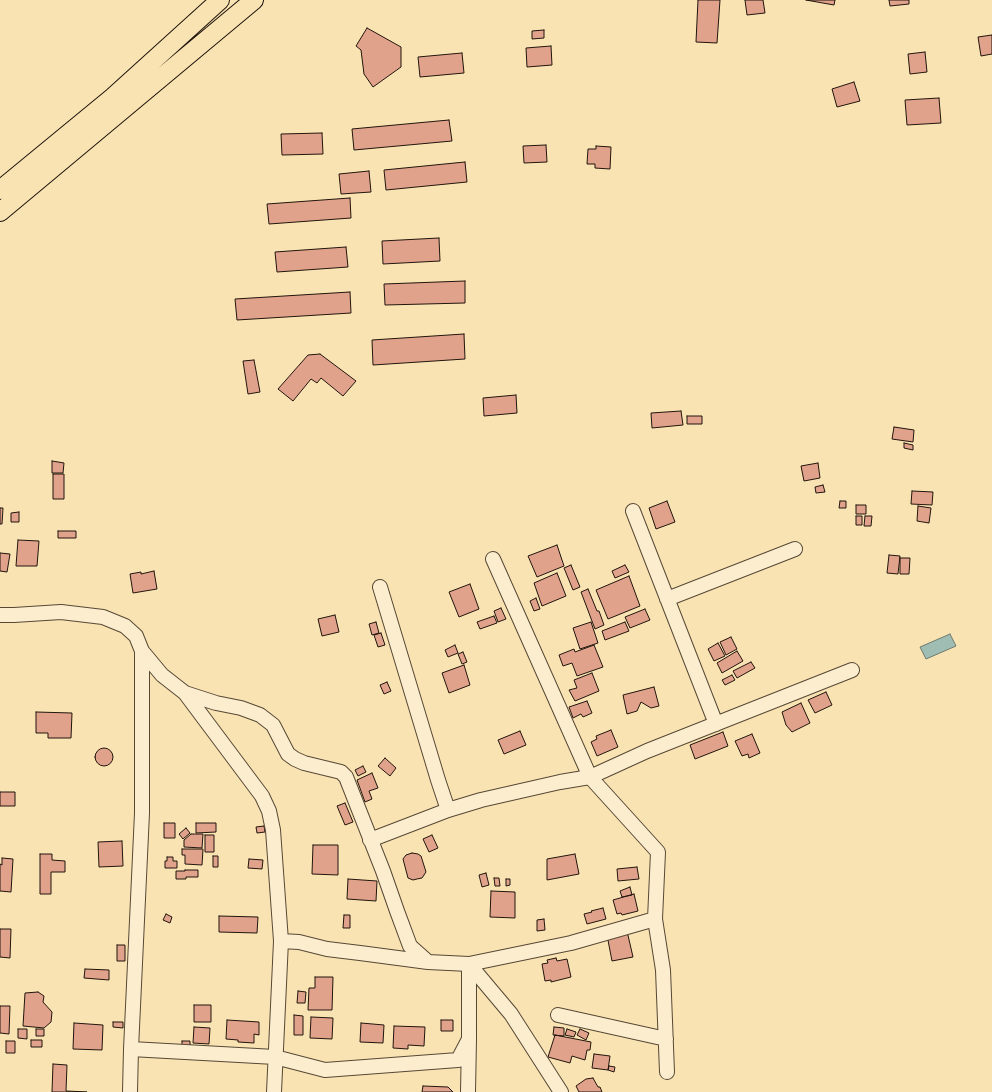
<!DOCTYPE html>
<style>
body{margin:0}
canvas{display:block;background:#f9e3b2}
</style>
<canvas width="992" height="1092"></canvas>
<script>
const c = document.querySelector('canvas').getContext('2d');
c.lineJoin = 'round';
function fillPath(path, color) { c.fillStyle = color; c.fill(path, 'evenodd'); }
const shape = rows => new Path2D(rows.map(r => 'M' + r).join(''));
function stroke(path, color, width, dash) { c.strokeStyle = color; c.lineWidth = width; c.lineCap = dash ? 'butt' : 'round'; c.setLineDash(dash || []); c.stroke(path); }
const water = shape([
 [950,634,956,646,926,659,920,647,950,634]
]);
const building = shape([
 [698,0,720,0,717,43,696,42,698,0],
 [745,0,763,0,765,13,747,15,745,0],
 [806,0,835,0,834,5,806,0],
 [889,0,909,0,909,4,890,6,889,0],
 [367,28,401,47,401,67,373,87,364,74,361,50,356,46,367,28],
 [544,30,544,38,532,39,532,31,544,30],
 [992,35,992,54,981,56,978,37,992,35],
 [551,46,552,65,527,67,526,48,551,46],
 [925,52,927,72,910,74,908,54,925,52],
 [462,53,464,73,420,77,418,57,462,53],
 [854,82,860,101,837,107,832,89,854,82],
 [939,98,941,123,907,125,905,100,939,98],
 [449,120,452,141,354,150,352,129,449,120],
 [322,133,323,154,282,155,281,134,322,133],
 [546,145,547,162,524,163,523,146,546,145],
 [596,146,611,147,610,169,595,168,595,164,587,164,588,149,596,149,596,146],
 [465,162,467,182,386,190,384,170,465,162],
 [369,171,371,192,341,194,339,174,369,171],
 [350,198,351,218,269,224,267,204,350,198],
 [439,238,440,261,383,264,382,241,439,238],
 [346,247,348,267,277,272,275,252,346,247],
 [465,281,465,303,385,305,384,284,465,281],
 [350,292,351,313,237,320,235,299,350,292],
 [464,334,465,359,373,365,372,340,464,334],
 [320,354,356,381,343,396,321,378,317,383,311,379,293,401,278,389,308,355,320,354],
 [254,360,260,392,248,394,243,361,254,360],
 [516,395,517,413,484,416,483,398,516,395],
 [681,411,683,425,652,428,651,413,681,411],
 [687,416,702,416,702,424,687,424,687,416],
 [894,427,914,430,913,442,892,439,894,427],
 [904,443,913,445,913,450,904,448,904,443],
 [52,461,64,463,63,473,52,473,52,461],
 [818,463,820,478,804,481,801,466,818,463],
 [53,474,64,474,64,499,53,499,53,474],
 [823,485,825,492,816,493,815,487,823,485],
 [912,491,933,492,932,505,911,504,912,491],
 [667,501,675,522,656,529,649,508,667,501],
 [840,501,846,501,846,508,839,508,840,501],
 [856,505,866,505,866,514,856,514,856,505],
 [918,506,931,508,929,523,917,521,918,506],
 [0,508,3,508,2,524,0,524,0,508],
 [19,512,19,522,11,522,11,513,19,512],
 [856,516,862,516,862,525,856,525,856,516],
 [865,516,872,516,871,526,864,526,865,516],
 [58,531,76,531,76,538,58,538,58,531],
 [18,540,39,541,37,566,16,566,18,540],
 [557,545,564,566,537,577,528,556,557,545],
 [0,553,10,554,7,572,0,571,0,553],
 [889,555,900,556,898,574,887,573,889,555],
 [900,558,910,558,909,574,900,574,900,558],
 [571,565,580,587,573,590,564,568,571,565],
 [625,565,629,572,615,578,612,571,625,565],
 [154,571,157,589,133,593,130,574,141,572,141,574,154,571],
 [557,573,566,596,542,606,534,583,557,573],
 [629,576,640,606,608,619,596,590,629,576],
 [470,584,479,609,459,617,449,592,470,584],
 [588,589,597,611,599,611,604,625,595,629,581,592,588,589],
 [536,598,540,609,534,611,530,601,536,598],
 [501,608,506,619,498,622,494,611,501,608],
 [645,609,650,620,630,628,625,617,645,609],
 [335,615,339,632,322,636,318,619,335,615],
 [494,616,497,623,480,629,477,622,494,616],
 [376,622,379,633,372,635,369,624,376,622],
 [591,622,598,643,580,649,573,628,591,622],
 [625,622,629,631,605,640,602,631,625,622],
 [381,633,385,645,378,647,374,635,381,633],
 [731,637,737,649,726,655,720,642,731,637],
 [718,643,725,656,714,661,708,649,718,643],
 [455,645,458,653,448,657,445,650,455,645],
 [594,645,603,667,577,676,572,663,563,666,559,655,574,649,575,652,594,645],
 [737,651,743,661,722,673,717,663,737,651],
 [463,652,467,662,462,664,458,654,463,652],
 [751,662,755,668,737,678,733,671,751,662],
 [464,665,470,685,449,693,442,673,464,665],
 [592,673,599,691,575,701,569,690,577,688,574,680,592,673],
 [732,675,735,680,725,685,722,680,732,675],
 [387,682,391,691,384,694,380,685,387,682],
 [654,687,659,706,651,708,641,702,637,711,627,714,623,695,654,687],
 [826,692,832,705,815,713,808,700,826,692],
 [587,701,592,713,583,717,581,714,573,718,569,707,587,701],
 [801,703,810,723,792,732,786,725,782,712,801,703],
 [36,712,72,713,71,738,48,738,48,733,36,733,36,712],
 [611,730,618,747,597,756,591,742,597,739,596,736,611,730],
 [520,731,526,745,504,754,498,740,520,731],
 [723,732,728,746,695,759,690,745,723,732],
 [752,734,760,753,749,758,748,754,742,756,735,741,752,734],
 '95 757a9 9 0 1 1 18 0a9 9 0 1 1-18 0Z',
 [385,758,396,768,390,776,378,766,385,758],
 [363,766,366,772,358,776,355,770,363,766],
 [372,773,378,788,369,791,372,799,365,802,357,780,372,773],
 [0,792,15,792,15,806,0,806,0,792],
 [345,803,353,822,345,825,337,806,345,803],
 [164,823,175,823,175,838,164,838,164,823],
 [196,823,216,823,216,832,196,833,196,823],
 [264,826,265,832,257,833,256,827,264,826],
 [186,828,190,833,183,839,179,834,186,828],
 [191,834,203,834,202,848,184,847,184,840,191,834],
 [205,835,214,835,214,852,205,852,205,835],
 [432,835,438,848,429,852,423,839,432,835],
 [122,841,123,866,99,867,98,842,122,841],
 [313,845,338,845,338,875,312,874,313,845],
 [182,849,203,849,202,865,185,864,185,855,182,855,182,849],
 [412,853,418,854,421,856,426,872,422,878,417,879,413,880,408,878,403,859,406,855,412,853],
 [40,854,52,854,52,860,65,861,65,872,51,872,51,894,40,894,40,854],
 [575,854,579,874,547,880,547,859,575,854],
 [213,856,218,856,218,867,213,867,213,856],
 [167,857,173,857,173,861,177,861,177,868,165,868,165,861,167,861,167,857],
 [2,858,13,859,11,892,0,891,0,864,2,865,2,858],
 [249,859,263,860,262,869,248,868,249,859],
 [637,867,639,879,618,881,617,869,637,867],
 [185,870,198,870,198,877,186,877,186,879,176,879,176,871,185,871,185,870],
 [486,873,489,885,482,887,479,875,486,873],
 [494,878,499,878,500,886,495,886,494,878],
 [348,879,377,881,376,901,347,899,348,879],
 [506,879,510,879,510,885,506,886,506,879],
 [630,887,632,895,622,897,620,891,630,887],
 [491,891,515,892,515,918,490,917,491,891],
 [634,894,638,911,622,915,621,913,617,914,613,900,634,894],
 [603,908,606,919,587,924,584,914,592,912,591,911,603,908],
 [166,914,172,917,170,923,163,920,166,914],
 [344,915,350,915,350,928,343,928,344,915],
 [219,916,258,917,257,933,219,932,219,916],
 [544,919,545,930,537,931,537,920,544,919],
 [0,929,11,929,10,958,0,957,0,929],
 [627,931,633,957,612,961,607,935,627,931],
 [117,945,125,945,125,961,117,961,117,945],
 [556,958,557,961,567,959,571,977,551,982,551,980,545,981,542,964,548,963,547,960,556,958],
 [85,969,109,970,109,980,84,978,85,969],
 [315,977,333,977,332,1010,308,1010,309,988,315,988,315,977],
 [298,991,306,992,305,1003,297,1003,298,991],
 [38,992,44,996,43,1002,52,1012,51,1022,44,1028,23,1026,25,993,38,992],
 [194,1005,211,1005,211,1022,194,1022,194,1005],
 [0,1006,10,1006,9,1034,0,1033,0,1006],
 [294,1015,303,1016,303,1035,294,1035,294,1015],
 [311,1017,333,1018,332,1039,310,1038,311,1017],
 [227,1020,259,1022,259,1035,254,1034,254,1043,238,1042,238,1040,226,1039,227,1020],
 [441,1020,453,1020,453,1031,441,1031,441,1020],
 [113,1022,123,1022,123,1028,113,1027,113,1022],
 [74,1023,103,1025,102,1050,73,1049,74,1023],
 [361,1023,384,1025,383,1043,360,1042,361,1023],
 [394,1026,425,1027,424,1046,408,1045,408,1049,393,1048,394,1026],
 [194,1027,210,1028,209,1044,193,1043,194,1027],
 [554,1027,564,1028,564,1036,553,1035,554,1027],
 [18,1029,27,1029,27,1039,18,1038,18,1029],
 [36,1029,44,1029,44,1036,36,1036,36,1029],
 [567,1029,576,1032,574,1037,565,1035,567,1029],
 [580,1029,589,1033,586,1040,577,1035,580,1029],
 [555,1035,591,1042,590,1050,587,1050,585,1060,572,1056,570,1063,548,1057,555,1035],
 [31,1040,42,1040,42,1047,31,1047,31,1040],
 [6,1041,15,1041,15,1053,6,1053,6,1041],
 [182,1041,190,1041,190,1046,182,1046,182,1041],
 [594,1054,610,1056,608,1070,592,1068,594,1054],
 [53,1064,67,1065,66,1091,87,1092,52,1092,53,1064],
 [609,1066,615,1067,614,1072,608,1070,609,1066],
 [593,1078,598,1087,600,1087,602,1092,579,1092,576,1086,586,1079,593,1078],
 [423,1086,448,1087,453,1092,422,1092,423,1086]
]);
const minor = shape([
 [633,511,716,724],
 [493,559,590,777,658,852,655,919,663,970,667,1072],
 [380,587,438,780,448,810],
 [667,599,795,549],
 [0,615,14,615,61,612,103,617,125,626,136,636,142,651,142,813,131,1049,130,1092],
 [142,651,162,675,185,693,262,796,269,811,273,830,281,941,274,1092],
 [185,693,216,703,241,708,260,715,273,725,288,754,295,759,304,763,341,772,346,777,383,871,397,911,410,946,428,962],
 [370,840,448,810,481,800,560,782,590,777,647,751,852,670],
 [281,941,299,942,327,949,360,953,428,962,469,964,571,943,655,919],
 [469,964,511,1014,561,1092],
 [558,1015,666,1039],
 [131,1049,275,1057,325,1070,458,1060,469,1039],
 [468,1092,469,1039,469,964]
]);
const major = shape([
 [0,190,113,97,220,0],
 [0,212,254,0]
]);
fillPath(water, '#9fbdb3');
stroke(water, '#6d7a70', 1);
fillPath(building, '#e1a28c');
stroke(building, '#21150c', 1);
stroke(minor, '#574836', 16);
stroke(major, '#21150c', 20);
stroke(minor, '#fbedcd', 14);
stroke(major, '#f9e3b2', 18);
</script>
